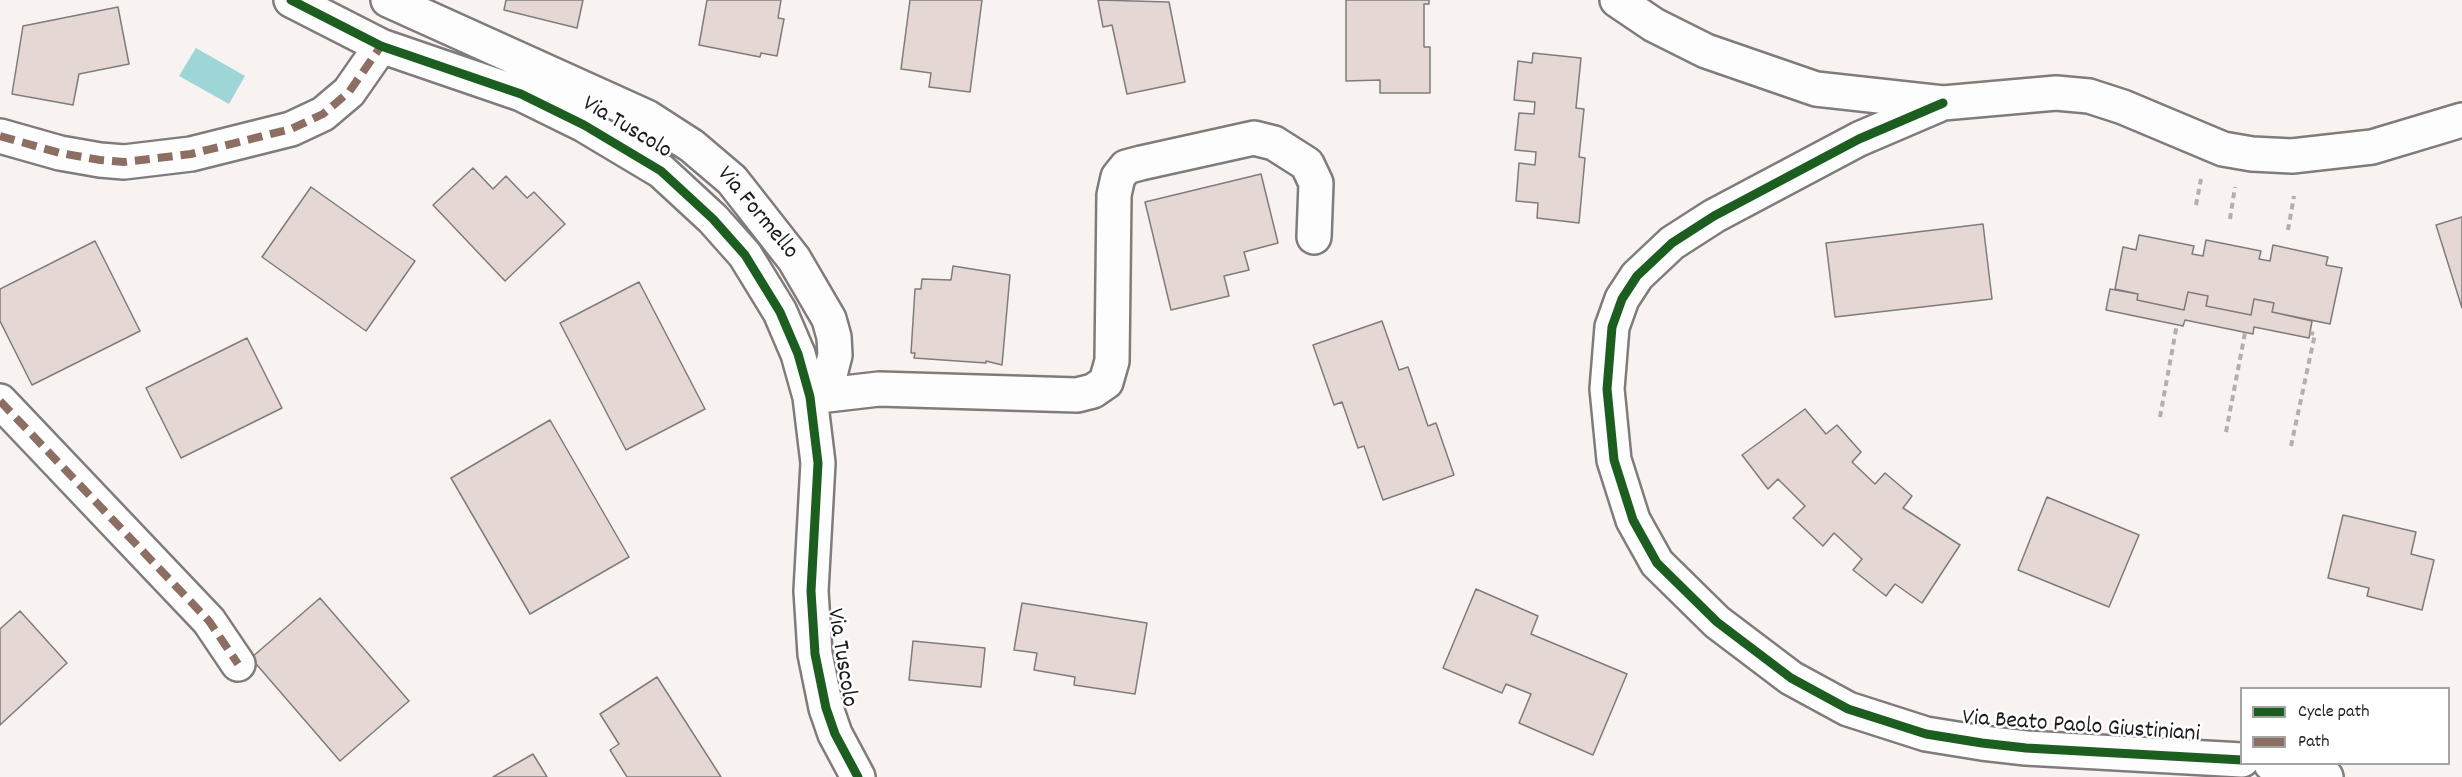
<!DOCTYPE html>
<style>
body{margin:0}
#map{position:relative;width:2462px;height:777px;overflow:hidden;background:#f8f2f0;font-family:Dekko,sans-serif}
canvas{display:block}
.legend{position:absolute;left:2240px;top:687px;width:210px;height:78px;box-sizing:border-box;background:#fff;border:2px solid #a4a4a4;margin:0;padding:8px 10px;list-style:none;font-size:18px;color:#1c1c1c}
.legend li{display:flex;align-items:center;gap:12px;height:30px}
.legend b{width:30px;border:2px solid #a4a4a4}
</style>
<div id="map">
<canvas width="2462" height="777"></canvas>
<ul class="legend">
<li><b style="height:8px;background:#1b5e20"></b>Cycle path</li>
<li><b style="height:8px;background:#8d6e63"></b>Path</li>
</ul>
</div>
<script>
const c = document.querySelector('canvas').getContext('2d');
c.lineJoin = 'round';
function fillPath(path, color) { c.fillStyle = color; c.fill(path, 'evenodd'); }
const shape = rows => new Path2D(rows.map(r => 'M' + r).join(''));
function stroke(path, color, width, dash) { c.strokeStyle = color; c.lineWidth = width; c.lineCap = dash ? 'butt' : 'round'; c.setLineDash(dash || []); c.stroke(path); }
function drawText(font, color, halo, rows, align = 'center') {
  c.font = font + ' Dekko,sans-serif'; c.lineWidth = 5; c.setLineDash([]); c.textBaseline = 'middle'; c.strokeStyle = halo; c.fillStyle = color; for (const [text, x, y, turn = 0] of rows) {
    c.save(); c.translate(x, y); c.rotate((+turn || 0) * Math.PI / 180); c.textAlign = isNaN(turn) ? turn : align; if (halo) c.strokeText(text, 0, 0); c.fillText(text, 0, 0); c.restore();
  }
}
const water = shape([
 [196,48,245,76,229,104,179,76]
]);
const building = shape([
 [506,0,583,0,577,28,504,10,506,0],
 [707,0,781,0,778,18,784,19,777,56,761,53,760,57,699,45,707,0],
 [910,0,982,0,970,92,929,87,931,73,901,69,910,0],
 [1098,0,1169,2,1185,82,1127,94,1112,25,1103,27,1098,0],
 [1346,0,1429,0,1429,4,1424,4,1424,47,1430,47,1430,93,1380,93,1380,80,1346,81,1346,0],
 [118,7,129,64,79,74,73,105,12,94,23,26,118,7],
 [1533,53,1581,58,1576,108,1584,109,1579,157,1585,158,1579,223,1537,218,1538,203,1516,201,1519,163,1535,165,1536,152,1515,150,1519,113,1534,114,1535,102,1514,100,1518,61,1532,63,1533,53],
 [473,168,493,189,506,176,527,198,534,192,565,224,505,281,433,205,473,168],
 [1261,174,1278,243,1244,252,1249,270,1224,276,1229,296,1171,310,1145,202,1261,174],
 [311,187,415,261,366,331,262,257,311,187],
 [2462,217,2462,308,2436,225,2462,217],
 [1983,224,1992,299,1835,317,1826,243,1983,224],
 [2139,235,2194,246,2192,254,2203,256,2206,240,2261,251,2259,259,2270,261,2273,245,2328,257,2326,265,2342,268,2330,324,2272,312,2274,303,2254,299,2251,315,2206,306,2208,296,2188,292,2184,310,2137,300,2138,294,2115,289,2123,247,2136,250,2139,235],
 [95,241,140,331,32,385,0,321,0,289,95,241],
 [953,266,1010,275,1002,365,986,361,986,363,914,358,915,353,911,353,915,289,921,289,922,279,951,280,953,266],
 [639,282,705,409,626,450,560,323,639,282],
 [2110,289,2138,294,2137,300,2184,310,2188,292,2208,296,2206,306,2251,315,2254,299,2274,303,2272,312,2312,321,2309,338,2254,327,2253,334,2185,320,2183,326,2106,310,2110,289],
 [1382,321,1399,370,1408,367,1428,426,1436,423,1454,475,1383,500,1364,446,1358,448,1342,402,1334,405,1313,345,1382,321],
 [247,338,282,408,181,458,146,388,247,338],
 [1805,409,1826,434,1837,425,1861,452,1852,462,1875,484,1885,473,1912,496,1903,508,1960,545,1922,603,1895,584,1886,596,1853,570,1862,559,1834,533,1823,546,1793,518,1805,506,1778,479,1768,489,1742,455,1805,409],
 [550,420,629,557,530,614,451,478,550,420],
 [2047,497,2139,535,2109,607,2018,570,2047,497],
 [2343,515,2416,532,2411,554,2434,560,2422,610,2367,596,2369,588,2328,578,2343,515],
 [1476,589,1538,616,1531,634,1627,674,1593,755,1519,723,1531,694,1506,684,1502,693,1443,668,1476,589],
 [320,598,409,701,340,761,251,658,320,598],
 [1022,603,1147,623,1135,694,1074,685,1075,677,1034,670,1037,653,1014,650,1022,603],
 [20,611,67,663,0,725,0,629,20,611],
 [913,641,985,648,981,687,909,680,913,641],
 [657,677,721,777,627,777,610,750,619,744,600,714,657,677],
 [533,754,547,777,493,777,533,754]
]);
const path = shape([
 [2196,205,2201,179],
 [2230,219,2235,187],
 [2288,230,2294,196],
 [2160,417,2177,324],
 [2226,432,2245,333],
 [2291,446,2315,334,2310,333]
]);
const minor = shape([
 [291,0,381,46,521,94,584,125,661,171,713,219,745,255,780,312,798,354,810,397,818,463,811,591,815,654,826,708,835,734,858,777],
 [388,0,647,117,692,146,732,180,794,259,829,319,834,337,835,355,830,375,810,397],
 [1617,0,1654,25,1706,51,1816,89,1943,103,2056,93,2089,96,2123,107,2223,149,2252,154,2292,156,2372,147,2462,120],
 [1943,103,1859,139,1714,216,1672,243,1637,276,1622,299,1612,327,1607,389,1614,460,1633,520,1657,563,1717,622,1791,678,1848,709,1926,734,1982,743,2026,748,2242,760],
 [0,136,60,153,100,160,124,162,191,154,291,129,323,114,349,92,381,46],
 [810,397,879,389,1077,395,1093,391,1106,382,1112,361,1114,195,1118,177,1126,167,1141,163,1254,138,1274,143,1307,164,1316,183,1314,237],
 [0,401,209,621,238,664],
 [2271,764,2326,777]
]);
const quiet = shape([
 [0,136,60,153,100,160,124,162,191,154,291,129,323,114,349,92,381,46],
 [0,401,209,621,238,664]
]);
const cycleway = shape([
 [291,0,381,46,521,94,584,125,661,171,713,219,745,255,780,312,798,354,810,397,818,463,811,591,815,654,826,708,835,734,858,777],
 [1943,103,1859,139,1714,216,1672,243,1637,276,1622,299,1612,327,1607,389,1614,460,1633,520,1657,563,1717,622,1791,678,1848,709,1926,734,1982,743,2026,748,2242,760]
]);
const streetNames = [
 ["Via Tuscolo",626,129,31],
 ["Via Formello",756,214,50],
 ["Via Tuscolo",840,658,81],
 ["Via Beato Paolo Giustiniani",2081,728,4]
];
fillPath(water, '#9ed6d8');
fillPath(building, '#e5d7d3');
stroke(building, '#7f7c7b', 1.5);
stroke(minor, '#7f7c7b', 38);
stroke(path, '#b1b0af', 4, [6, 4.5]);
stroke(minor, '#fefdfd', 33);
stroke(quiet, '#8d6e63', 8, [15, 8]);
stroke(cycleway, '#1b5e20', 9);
drawText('24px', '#1c1c1c', '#fff', streetNames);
</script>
